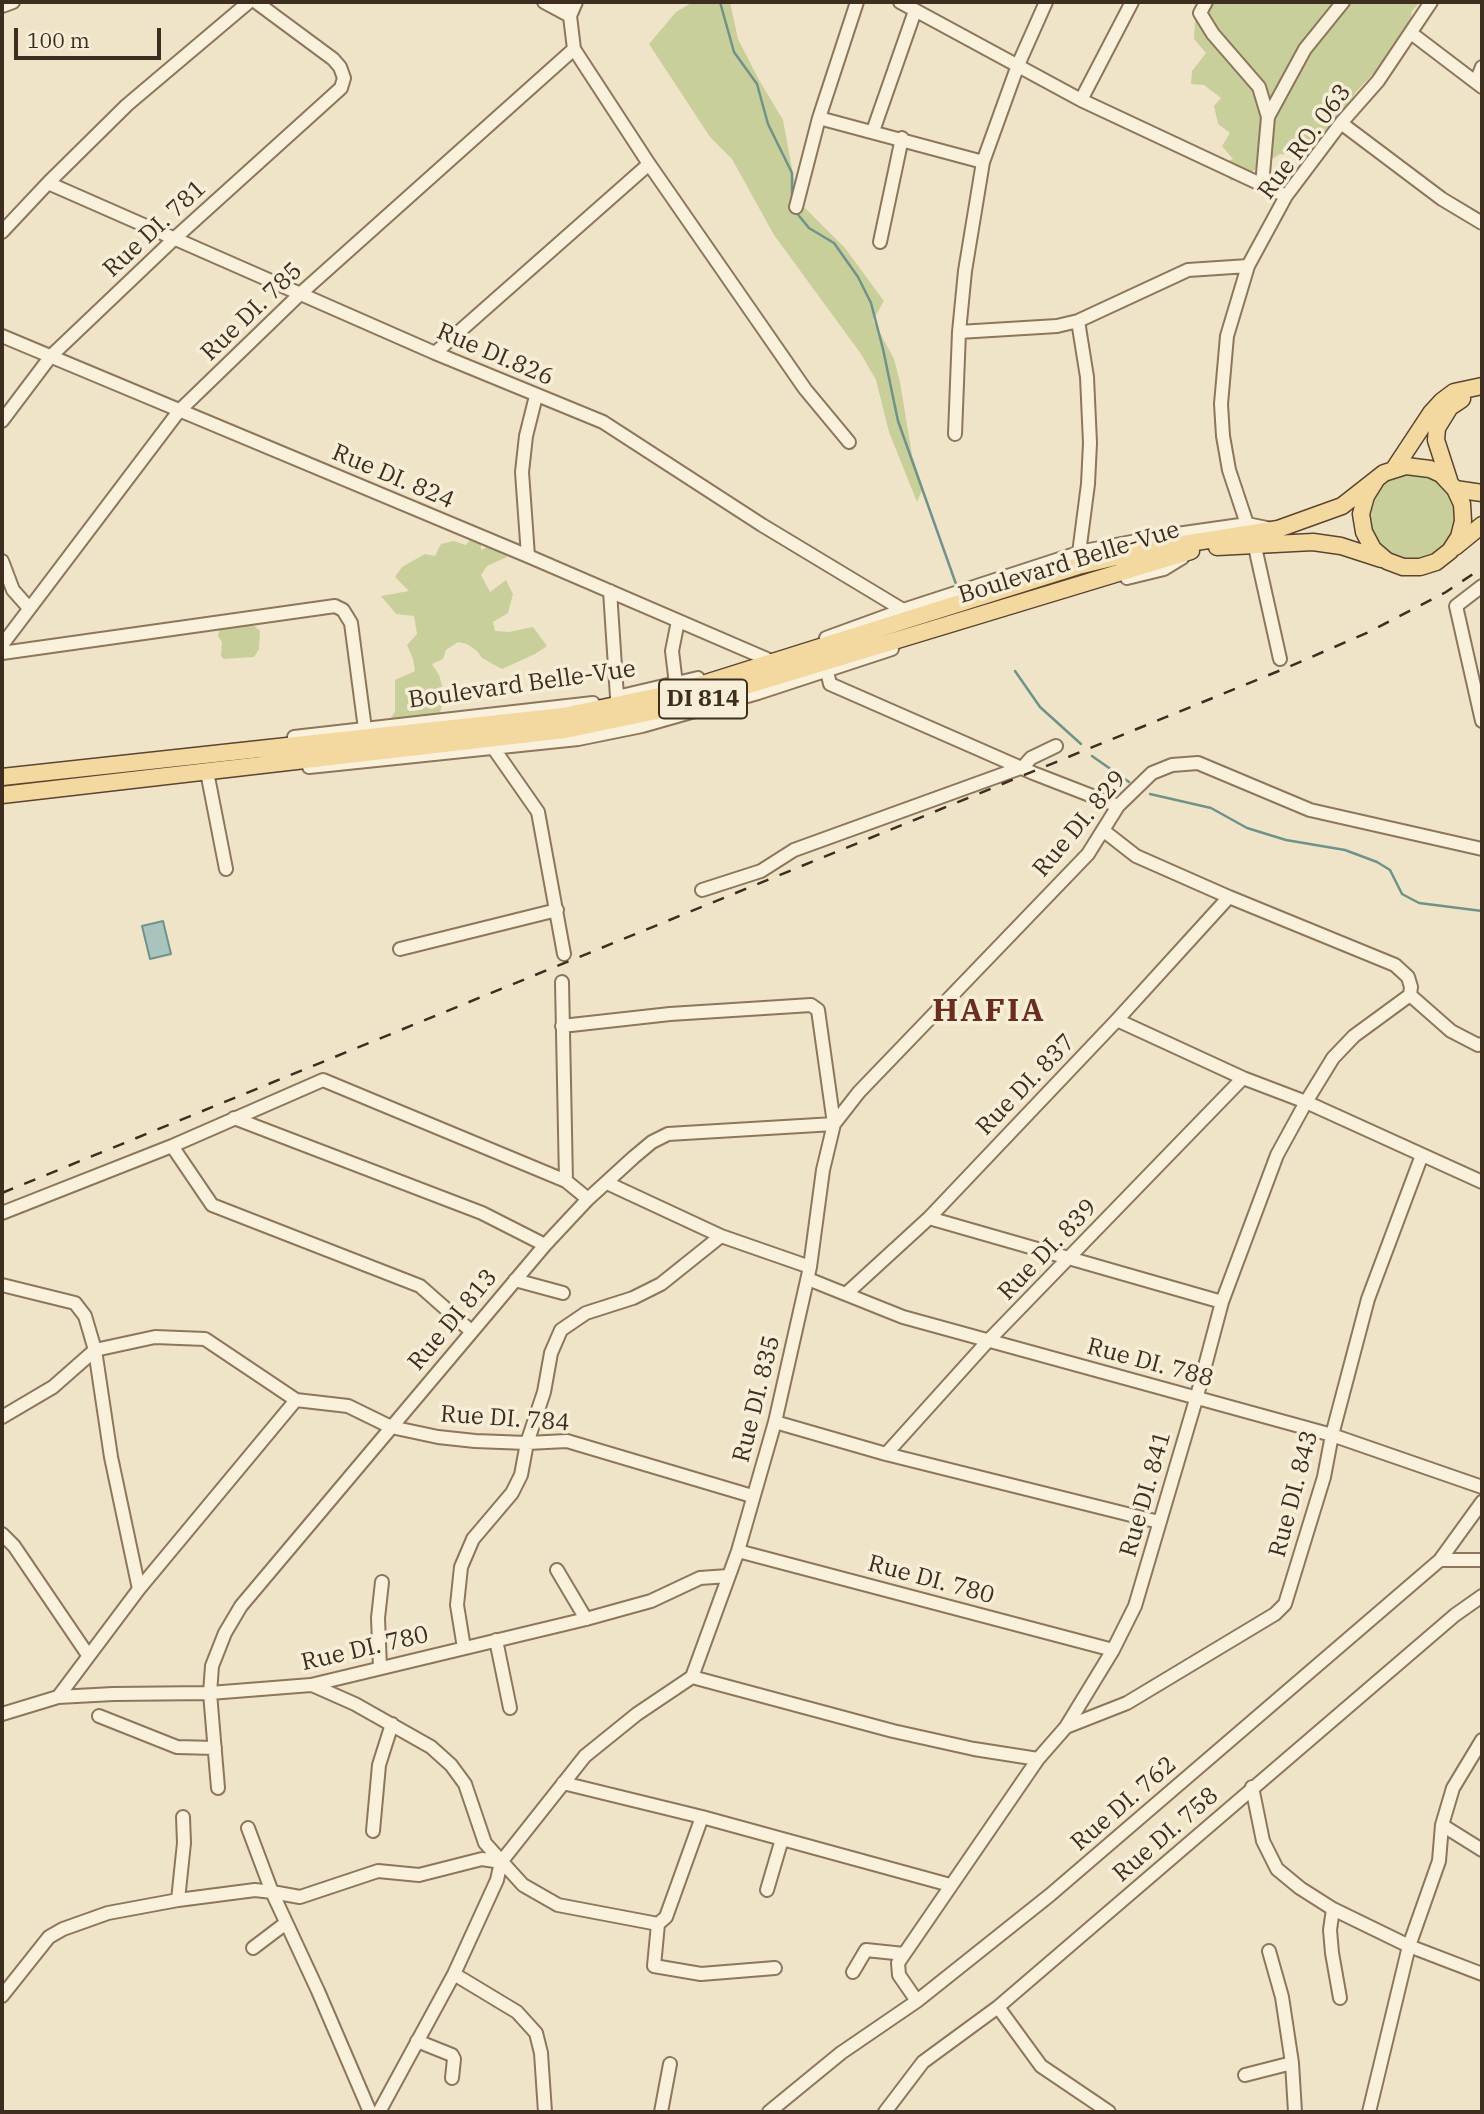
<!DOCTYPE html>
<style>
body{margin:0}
#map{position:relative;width:1484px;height:2114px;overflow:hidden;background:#f0e4c8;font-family:"IBM Plex Serif",serif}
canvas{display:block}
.frame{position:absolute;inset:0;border:4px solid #3d2e20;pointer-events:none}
.scale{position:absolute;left:14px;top:28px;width:147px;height:32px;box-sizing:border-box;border:4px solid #3d2e20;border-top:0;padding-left:9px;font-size:21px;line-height:24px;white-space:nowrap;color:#3d2e20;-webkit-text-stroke:5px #f7eed8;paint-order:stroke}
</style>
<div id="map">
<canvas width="1484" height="2114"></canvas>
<div class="frame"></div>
<div class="scale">100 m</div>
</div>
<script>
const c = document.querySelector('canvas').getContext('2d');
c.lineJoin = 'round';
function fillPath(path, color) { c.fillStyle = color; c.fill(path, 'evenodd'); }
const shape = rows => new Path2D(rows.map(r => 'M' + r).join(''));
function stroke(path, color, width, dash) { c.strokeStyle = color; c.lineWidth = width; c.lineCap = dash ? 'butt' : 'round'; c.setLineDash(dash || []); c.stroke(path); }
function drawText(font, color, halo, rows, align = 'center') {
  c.font = font + ' "IBM Plex Serif",serif'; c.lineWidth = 7; c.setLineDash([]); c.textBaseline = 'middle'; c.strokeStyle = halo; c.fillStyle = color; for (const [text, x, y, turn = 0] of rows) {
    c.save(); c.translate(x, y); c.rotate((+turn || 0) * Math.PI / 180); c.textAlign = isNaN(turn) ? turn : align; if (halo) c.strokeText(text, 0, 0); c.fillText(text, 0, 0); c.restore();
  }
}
const green = shape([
 [693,2,730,2,738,39,759,80,783,120,798,201,845,248,884,301,873,320,894,359,900,382,912,455,923,488,917,502,889,432,876,380,861,354,774,235,732,159,710,137,649,44,676,12],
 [1196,2,1420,2,1412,11,1409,29,1390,56,1356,92,1336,123,1315,136,1303,155,1280,154,1250,173,1231,181,1225,172,1225,162,1233,159,1222,146,1230,133,1218,124,1214,106,1221,98,1204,85,1191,84,1192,71,1206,53,1194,39],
 [1402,470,1442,479,1460,515,1445,551,1416,564,1385,555,1366,520,1374,489],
 [473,535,481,540,481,550,494,544,504,549,507,557,487,566,481,575,490,592,506,580,513,594,508,613,493,622,495,631,509,632,533,627,547,646,535,654,502,669,482,658,477,651,467,644,458,642,446,650,443,659,432,664,439,675,443,689,443,703,439,716,387,723,395,712,395,680,415,671,413,659,407,645,417,634,414,616,396,614,381,596,409,591,395,577,402,567,425,554,435,556,441,544,453,541,466,545],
 [237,621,250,622,260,631,259,649,254,657,224,659,221,656,222,642,218,636,220,628,224,625,231,628]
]);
const water = shape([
 [163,921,171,954,150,959,142,926,163,921]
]);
const stream = shape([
 [720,2,734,52,757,84,768,124,792,173,792,202],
 [795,211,809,228,834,243,858,277,871,303,883,349,898,421,956,584],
 [1015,671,1040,707,1081,744],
 [1092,756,1129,782],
 [1150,794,1211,808,1247,828,1286,840,1345,850,1377,862,1390,870,1402,894,1419,903,1482,911]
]);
const minor = shape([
 [544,2,570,16,576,2],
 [563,2,570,16,574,49,649,164,805,389,849,442],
 [900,2,1081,100,1286,196],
 [1206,2,1200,13,1213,34,1259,87,1268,117,1262,185],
 [2,6,13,2],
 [1411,33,1482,87],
 [1476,82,1482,67],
 [1081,100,1132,2],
 [1268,117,1305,49,1343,2],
 [819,118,983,162],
 [1341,123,1442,199,1482,223],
 [873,131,915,11],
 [48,183,435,353,603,422,762,525,903,610],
 [796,207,819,118,857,2],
 [2,232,48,183,127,105,249,2],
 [880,242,902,138],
 [1078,321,1087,377,1090,443,1088,484,1079,553],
 [959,332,1057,326,1078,321,1188,270,1248,266],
 [2,336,528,556,767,659],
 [435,353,649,164],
 [2,421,51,356,175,238,341,88,344,78,340,67,333,59,256,2],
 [955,434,959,332,965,271,983,162,1018,65,1046,2],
 [1247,524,1229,470,1223,436,1221,404,1227,336,1248,266,1286,196,1341,123,1378,81,1431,2],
 [1255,547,1280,659],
 [528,556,522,472,526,436,536,396],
 [2,561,13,590,29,608],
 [1127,578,1164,569,1182,558],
 [1482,586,1456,606,1482,721],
 [610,591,617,697],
 [826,638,903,610,1084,551,1163,536,1247,524,1267,528],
 [2,645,179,411,300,294,574,49],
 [2,653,335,606,343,610,351,623,365,729],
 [827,671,830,684,1033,773,1118,806],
 [676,684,672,651,678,621],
 [621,696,698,678],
 [294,737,593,703],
 [494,749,538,812,564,954],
 [309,767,578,739,642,726,758,693,892,649],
 [208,777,226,869],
 [702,890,761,871,794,850,1023,767,1031,758,1056,746],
 [400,949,557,910],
 [562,982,566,1181],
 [1410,995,1451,1031,1478,1045,1482,1044],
 [1117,1020,1243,1078,1306,1102,1482,1182],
 [562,1026,670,1014,811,1005,818,1010,834,1124,823,1170,810,1267,775,1422,738,1551,692,1677],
 [234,1118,482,1213,545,1245],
 [834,1124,859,1092,1088,854,1118,806,1152,773,1172,765,1198,763,1310,810,1482,849],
 [172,1146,212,1205,420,1286,471,1331],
 [607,1183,721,1236,810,1267],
 [2,1213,172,1146,323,1080,566,1181,588,1199],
 [929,1218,1222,1302],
 [808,1279,903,1317,1332,1435,1482,1487],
 [515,1280,563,1293],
 [2,1285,75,1303,85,1316,95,1350,111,1457,139,1589],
 [846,1294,929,1218,1117,1020,1229,897],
 [2,1417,53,1387,95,1350,155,1337,205,1339,296,1400,348,1406,391,1427,438,1437,475,1441,527,1443,567,1441,752,1496],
 [775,1422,886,1454,1159,1522],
 [886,1454,987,1342,1243,1078],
 [2,1534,14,1546,88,1655],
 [738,1551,1113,1650],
 [1440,1560,1482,1560],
 [557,1570,586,1619],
 [496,1640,510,1708],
 [464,1648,457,1605,461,1567,473,1539,512,1493,521,1475,527,1443,544,1392,551,1353,561,1330,586,1313,633,1298,661,1284,721,1236],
 [380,1668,378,1618,382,1582],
 [312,1685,355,1704,431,1747,451,1765,465,1784,485,1843,523,1885,558,1905,658,1924,666,1917,702,1817],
 [58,1697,139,1589,296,1400],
 [2,1714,58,1697,113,1694,210,1693,311,1685,586,1619,651,1601,700,1578,728,1576],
 [99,1716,177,1747,215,1748],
 [1066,1727,1127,1703,1275,1614,1285,1604,1324,1477,1332,1435,1368,1299,1422,1155],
 [563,1783,702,1817,950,1885],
 [1252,1787,1263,1841,1277,1869,1300,1888,1333,1909,1409,1946,1482,1974],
 [218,1788,210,1693,212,1666,225,1633,241,1606,545,1245,588,1199,634,1157,652,1142,668,1134,834,1124],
 [1442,1825,1482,1850],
 [373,1831,379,1765,392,1724],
 [767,1890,782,1839],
 [178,1900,184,1843,183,1817],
 [1333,1909,1330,1930,1332,1953,1340,1998],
 [658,1924,654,1966,701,1974,775,1968],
 [253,1948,286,1923],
 [1269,1951,1282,1997,1292,2063,1295,2112],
 [853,1972,866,1950,904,1954],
 [454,1974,517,2012,536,2033,541,2053,545,2112],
 [2,1996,49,1937,63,1929,108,1913,178,1900,255,1890,272,1892,248,1828],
 [917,2001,899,1975,898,1963,1038,1759,1066,1727,1113,1650,1135,1606,1197,1396,1222,1302,1277,1155,1306,1102,1333,1058,1354,1036,1410,995,1411,987,1408,977,1395,965,1229,897,1136,856,1104,831],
 [998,2007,1041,2066,1109,2112],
 [417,2041,452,2055,454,2059,452,2078],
 [1245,2075,1292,2063],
 [370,2112,318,1991,272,1892,300,1897,378,1871,419,1875,482,1859,501,1862],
 [379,2112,454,1974,497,1880,501,1862,585,1756,637,1714,692,1677,893,1731,974,1749,1038,1759],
 [661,2112,670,2064],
 [769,2112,841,2053,917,2001,1050,1895,1440,1560,1482,1502],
 [885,2112,923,2062,998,2007,1455,1615,1482,1596],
 [1369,2112,1409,1946,1439,1861,1442,1825,1453,1788,1482,1740]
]);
const major = shape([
 [1394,469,1431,413,1442,401,1454,392,1482,386],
 [1449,480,1436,440,1437,428,1450,407,1462,399],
 [1455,489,1482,493],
 [1217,547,1313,542,1341,546,1381,559],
 [1455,547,1482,525],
 [2,777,563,716,674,693,1078,566,1145,550,1278,529,1342,506,1384,473,1406,466,1430,469,1441,474,1455,489,1462,504,1463,521,1459,537,1450,551,1436,562,1420,567,1403,567,1387,561,1373,549,1364,532,1361,514,1366,496,1376,480],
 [2,795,565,730,676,707,1191,551]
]);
const rail = shape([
 [2,1193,1286,668,1369,632,1446,592,1482,568]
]);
const shields = [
 [703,699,88]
];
const shieldNames = [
 ["DI 814",703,699]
];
const streetNames = [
 ["Rue RO. 063",1305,142,-53],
 ["Rue DI. 781",155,229,-43],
 ["Rue DI. 785",252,312,-44],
 ["Rue DI.826",495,355,23],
 ["Rue DI. 824",393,477,23],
 ["Boulevard Belle-Vue",1069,563,-17],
 ["Boulevard Belle-Vue",522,685,-8],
 ["Rue DI. 829",1080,824,-50],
 ["Rue DI. 837",1026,1085,-46],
 ["Rue DI. 839",1048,1250,-46],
 ["Rue DI 813",453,1320,-50],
 ["Rue DI. 788",1150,1363,15],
 ["Rue DI. 835",757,1399,-76],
 ["Rue DI. 784",505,1419,4],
 ["Rue DI. 841",1146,1494,-74],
 ["Rue DI. 843",1294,1494,-75],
 ["Rue DI. 780",931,1580,15],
 ["Rue DI. 780",365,1649,-13],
 ["Rue DI. 762",1124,1804,-41],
 ["Rue DI. 758",1166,1835,-41]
];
const districtNames = [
 ["HAFIA",989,1012]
];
fillPath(green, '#c9cf9b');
fillPath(water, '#a9c4bc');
stroke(water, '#6f938a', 2);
stroke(stream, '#6f938a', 2.5);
stroke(minor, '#8d765c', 16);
stroke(major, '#5b4430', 19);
stroke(minor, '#faf1dc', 12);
stroke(major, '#f3d9a0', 16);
stroke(rail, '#3d2e20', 2.5, [12, 12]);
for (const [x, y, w] of shields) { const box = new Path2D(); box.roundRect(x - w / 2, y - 19.5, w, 39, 5); c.fillStyle = '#f7eed8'; c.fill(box); stroke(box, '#3d2e20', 2); }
drawText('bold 23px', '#3d2e20', null, shieldNames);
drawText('24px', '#3d2e20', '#f7eed8', streetNames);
c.letterSpacing = '2px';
drawText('bold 32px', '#6b2e1e', '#f7eed8', districtNames);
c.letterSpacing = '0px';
</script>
